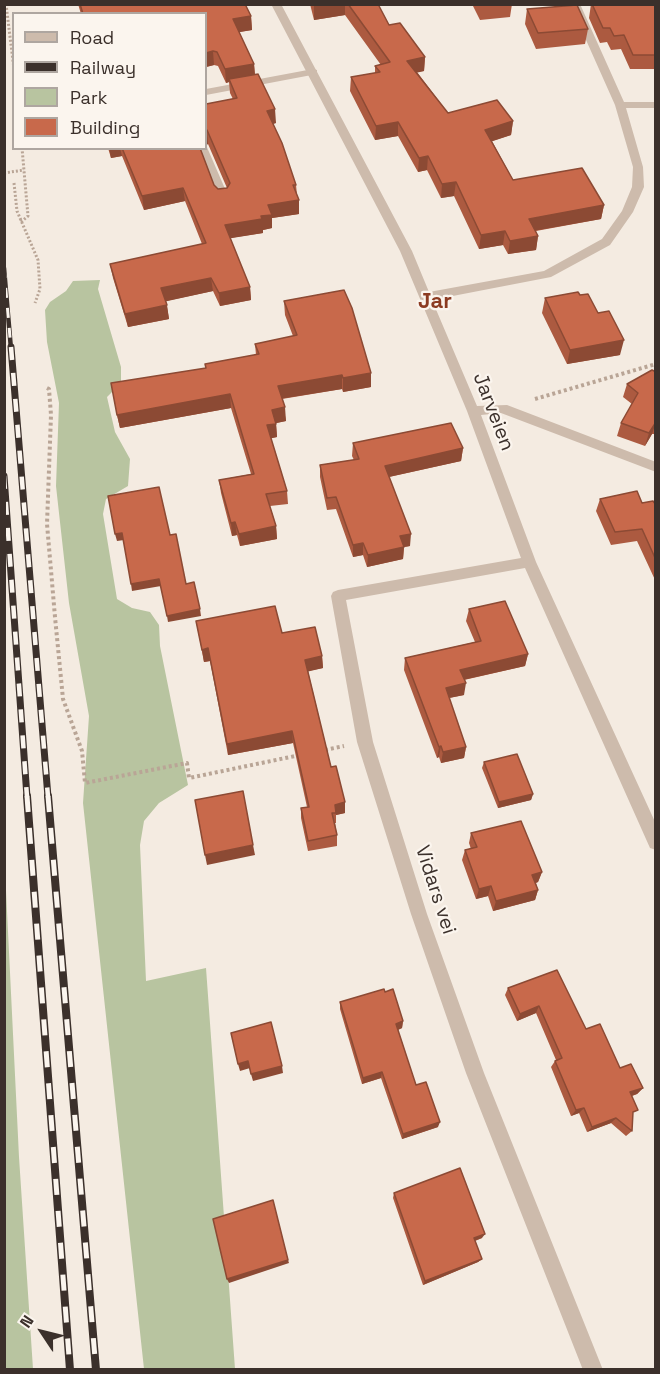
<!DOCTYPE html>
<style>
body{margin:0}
#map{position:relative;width:660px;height:1374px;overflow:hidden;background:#f4ebe1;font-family:"Space Grotesk",sans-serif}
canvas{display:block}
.frame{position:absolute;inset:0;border:6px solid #3b302b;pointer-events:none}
.legend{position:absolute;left:12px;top:12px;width:195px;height:138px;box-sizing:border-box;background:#fbf5ee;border:2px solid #aea6a0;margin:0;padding:8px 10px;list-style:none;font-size:18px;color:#3b302b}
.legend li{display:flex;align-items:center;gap:12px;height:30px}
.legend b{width:30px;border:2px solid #aea6a0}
.north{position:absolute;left:12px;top:1302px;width:60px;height:60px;-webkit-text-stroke:4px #fbf5ee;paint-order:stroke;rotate:305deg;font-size:16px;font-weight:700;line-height:24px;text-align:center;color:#3b302b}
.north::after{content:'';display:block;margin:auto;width:21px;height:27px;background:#3b302b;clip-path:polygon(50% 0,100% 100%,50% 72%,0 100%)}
</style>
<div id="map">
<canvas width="660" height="1374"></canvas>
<div class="frame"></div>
<ul class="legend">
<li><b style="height:8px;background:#cdbbac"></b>Road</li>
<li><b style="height:8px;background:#3b302b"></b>Railway</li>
<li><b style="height:16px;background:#b8c4a0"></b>Park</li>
<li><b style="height:16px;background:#c8694b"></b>Building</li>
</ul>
<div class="north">N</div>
</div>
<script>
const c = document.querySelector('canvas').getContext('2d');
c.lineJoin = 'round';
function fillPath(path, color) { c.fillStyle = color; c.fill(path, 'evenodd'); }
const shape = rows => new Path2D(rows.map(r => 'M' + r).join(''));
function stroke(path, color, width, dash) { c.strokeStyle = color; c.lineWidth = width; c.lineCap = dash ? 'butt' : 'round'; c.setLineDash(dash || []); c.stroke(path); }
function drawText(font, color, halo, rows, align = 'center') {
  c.font = font + ' "Space Grotesk",sans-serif'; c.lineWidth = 4.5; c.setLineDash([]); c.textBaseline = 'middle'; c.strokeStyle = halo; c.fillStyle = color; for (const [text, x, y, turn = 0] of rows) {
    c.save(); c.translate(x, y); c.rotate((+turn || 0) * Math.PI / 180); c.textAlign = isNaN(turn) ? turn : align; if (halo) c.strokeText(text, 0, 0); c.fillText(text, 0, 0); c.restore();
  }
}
const green = shape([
 [100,280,98,289,121,367,121,383,107,397,115,432,130,459,128,486,106,499,103,514,117,599,132,608,150,612,159,625,160,646,188,785,159,803,144,821,140,845,146,981,206,968,235,1369,144,1369,83,803,89,716,69,603,56,486,59,403,47,342,45,310,50,302,66,291,73,281],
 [5,870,19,1157,33,1369,5,1369]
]);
const pathFar1 = shape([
 [6,4,14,69],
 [4,173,24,170],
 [14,183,17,211,38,260,40,289,35,303],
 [21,222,28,216,22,148]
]);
const path = shape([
 [47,388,49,389,51,415,47,524,55,617,63,699,82,751,85,783,187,763,189,778,300,755],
 [535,399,656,364],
 [325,750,344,746]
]);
const lane = shape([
 [313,69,317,70,317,74,206,95,206,89,313,69],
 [206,145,229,198,227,200,219,200,217,198,198,148,206,148,206,145]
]);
const street = shape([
 [271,4,281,4,412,251,429,292,544,271,602,239,622,211,632,187,633,167,615,105,570,4,580,4,624,102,656,102,656,108,626,108,643,167,644,187,633,212,610,245,551,277,432,300,477,406,507,405,656,462,656,472,501,413,481,415,536,562,656,824,656,850,650,848,525,568,346,600,373,742,427,914,484,1073,603,1370,583,1370,466,1073,411,914,357,742,331,596,333,592,338,590,521,558,467,411,400,251,271,4]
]);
const railFar2 = shape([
 [4,268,11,349]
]);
const railFar1 = shape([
 [11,347,48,797],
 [4,476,27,797]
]);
const rail = shape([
 [27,796,70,1370],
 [48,796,96,1370]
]);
const wall = shape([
 [78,4,245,4,251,16,252,30,239,32,254,64,255,74,276,123,273,124,296,185,299,214,272,218,272,228,263,230,263,233,230,238,250,287,251,300,220,306,213,291,166,301,169,319,128,327,113,278,110,264,202,244,185,201,144,210,122,156,111,158,108,148,200,148,214,185,218,189,227,188,208,144,206,145,206,104,233,99,230,93,229,82,226,83,218,66,214,65,206,67,206,14,81,14],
 [310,4,378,4,389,25,425,57,424,71,417,72,448,113,513,121,511,135,492,141,513,180,604,205,601,219,536,231,538,236,536,250,508,254,503,245,479,249,454,196,441,198,427,170,418,172,398,136,375,140,350,91,351,77,375,73,375,66,381,65,345,15,314,20],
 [472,4,512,4,510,17,480,20],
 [591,4,656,4,656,69,630,69,621,49,611,50,607,42,600,43,589,18],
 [527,9,588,29,585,44,536,49,525,24],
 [580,295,598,313,620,355,567,364,542,313,545,298],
 [284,301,371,387,343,392,342,389,282,399,286,421,276,423,277,437,271,438,287,491,288,504,270,506,276,526,277,539,240,546,237,535,232,536,221,493,219,480,251,474,231,408,120,428,117,415,206,368,205,364,256,355,255,344,293,336,285,315],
 [656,372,656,434,652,434,645,446,617,436,621,423,632,404,623,397,627,384],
 [353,443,463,448,461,461,389,477,410,546,404,547,403,559,367,567,363,555,353,557,336,509,327,510,320,477,320,465,354,460,352,456],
 [600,499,642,503,655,505,656,582,637,541,611,545,596,511],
 [469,609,528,654,525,666,464,680,464,695,449,698,466,747,464,758,441,763,439,757,437,758,404,670,405,658,475,642,466,621],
 [196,621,282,633,322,656,323,668,308,671,331,767,345,802,345,813,336,815,336,823,335,823,337,835,337,846,308,851,301,818,301,808,307,807,293,743,228,755,210,661,204,662],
 [484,762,533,794,531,800,498,808,482,768],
 [471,833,542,872,538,882,536,883,538,890,535,900,493,911,488,896,476,899,462,860,465,850,471,849,469,843],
 [508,988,586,1029,620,1068,643,1088,637,1094,632,1096,632,1131,626,1136,611,1123,587,1132,579,1113,571,1116,551,1067,555,1061,556,1060,536,1013,517,1021,505,995],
 [385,992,403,1021,402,1028,398,1030,416,1085,438,1127,402,1139,381,1078,362,1084,340,1009,340,1002],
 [394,1193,482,1238,475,1241,482,1259,478,1262,423,1285,393,1198]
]);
const shadedWall = shape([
 [322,4,345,4,345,15,314,20,314,6],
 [251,16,252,30,234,33,233,19],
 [213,51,214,65,206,67,206,53],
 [425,57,424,71,407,75,407,61],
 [254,64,255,78,229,79,229,82,226,83,225,69],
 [275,109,276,123,268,125,267,111],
 [513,121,511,135,484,144,485,130],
 [398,122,398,136,375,140,376,126],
 [207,130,208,144,206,145,206,131],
 [109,148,120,148,122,156,111,158],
 [428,156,427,170,418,172,419,158],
 [456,182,454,196,441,198,442,184],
 [183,188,185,201,144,210,142,196],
 [299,200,299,214,272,218,272,228,263,230,263,233,226,239,225,225,261,216,268,205],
 [604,205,601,219,527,232,529,219],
 [505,231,503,245,479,249,481,235],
 [538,236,536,250,508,254,510,241],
 [211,278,213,291,163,302,161,288],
 [250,287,251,300,220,306,219,293],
 [167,305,169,319,128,327,125,314],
 [624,340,620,355,567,364,570,350],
 [371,373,371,387,343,392,343,378],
 [342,375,342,389,279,399,278,386],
 [230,394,231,408,120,428,117,415],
 [285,407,286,421,272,424,272,410],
 [656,422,652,434,645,446,649,433],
 [276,424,277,437,268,439,267,425],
 [463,448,461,461,384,478,385,466],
 [235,522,237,535,232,536,231,523],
 [276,526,277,539,240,546,239,534],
 [122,533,124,540,117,541,115,534],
 [411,534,410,546,404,547,403,559,367,567,368,555,400,536],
 [363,543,363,555,353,557,353,545],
 [159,579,161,586,132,591,131,584],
 [200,609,201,616,168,622,167,616],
 [208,648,210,661,204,662,202,650],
 [528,654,525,666,458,681,460,670],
 [322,656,323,668,306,672,305,660],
 [466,683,464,695,444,699,446,688],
 [292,731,293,743,228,755,227,744],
 [441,746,439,757,437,758,439,747],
 [466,747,464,758,441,763,443,752],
 [533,794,531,800,498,808,499,802],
 [345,802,345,813,336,815,335,805],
 [253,845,255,855,207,865,205,855],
 [542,872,538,882,529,885,532,875],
 [491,886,488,896,476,899,479,889],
 [538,890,535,900,493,911,496,901],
 [539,1006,536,1013,517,1021,520,1014],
 [403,1021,402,1028,395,1031,396,1024],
 [248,1061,250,1068,240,1071,238,1064],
 [282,1066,283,1073,253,1081,251,1074],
 [382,1072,381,1078,362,1084,363,1078],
 [643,1088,637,1094,625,1098,630,1092],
 [584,1108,579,1113,571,1116,576,1110],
 [616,1118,611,1123,587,1132,592,1127],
 [440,1122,438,1127,402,1139,403,1134],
 [485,1234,482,1238,471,1242,474,1238],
 [482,1259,478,1262,423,1285,425,1281],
 [288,1260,289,1263,229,1283,227,1279]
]);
const building = shape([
 [80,4,245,4,251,16,233,19,254,64,225,69,217,52,213,51,206,53,206,14,83,14,80,4],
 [348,4,378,4,389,25,400,23,425,57,407,61,448,113,497,100,513,121,485,130,513,180,582,168,604,205,529,219,538,236,510,241,505,231,481,235,456,182,442,184,428,156,419,158,398,122,376,126,351,77,380,72,375,66,390,62,348,4],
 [592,4,656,4,656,55,633,55,624,35,614,36,610,28,603,28,592,4],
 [577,5,588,29,538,33,527,9,577,5],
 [258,74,275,109,267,111,282,143,296,185,293,185,299,200,268,205,272,215,261,216,262,219,225,225,250,287,219,293,211,278,161,288,167,305,125,314,110,264,206,243,183,188,142,196,122,148,200,148,214,185,218,189,227,188,230,183,207,130,206,131,206,104,237,98,229,79,258,74],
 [344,290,352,308,371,373,343,378,342,375,278,386,285,407,272,410,276,424,267,425,287,491,266,494,276,526,239,534,235,522,231,523,219,480,254,474,230,394,117,415,111,383,206,368,205,364,259,354,255,344,297,335,284,301,344,290],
 [578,292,580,295,588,294,598,313,609,311,624,340,570,350,545,298,578,292],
 [652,370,656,372,656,422,649,433,621,423,638,393,627,384,652,370],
 [451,423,463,448,385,466,411,534,400,536,404,547,368,555,363,543,353,545,336,497,327,498,320,465,359,459,353,443,451,423],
 [159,487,170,535,176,534,186,584,194,582,200,609,167,616,159,579,131,584,122,533,115,534,108,496,159,487],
 [637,491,642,503,653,501,656,505,656,560,642,529,615,532,600,499,637,491],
 [505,601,528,654,460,670,466,683,446,688,466,747,443,752,441,746,439,747,405,658,481,641,469,609,505,601],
 [275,606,282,633,315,627,322,656,305,660,331,767,336,766,345,802,335,805,336,813,332,813,337,835,308,841,301,808,309,807,292,731,227,744,208,648,202,650,196,621,275,606],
 [517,754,533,794,499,802,484,762,517,754],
 [243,791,253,845,205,855,195,800,243,791],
 [521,821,542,872,532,875,538,890,496,901,491,886,479,889,465,850,477,847,471,833,521,821],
 [557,970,586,1029,600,1024,620,1068,631,1064,643,1088,630,1092,638,1110,633,1112,632,1131,616,1118,592,1127,584,1108,576,1110,555,1061,562,1058,539,1006,520,1014,508,988,557,970],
 [384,989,385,992,393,989,403,1021,396,1024,416,1085,426,1082,440,1122,403,1134,382,1072,363,1078,340,1002,384,989],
 [271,1022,282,1066,251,1074,248,1061,238,1064,231,1033,271,1022],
 [460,1168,485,1234,474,1238,482,1259,425,1281,394,1193,460,1168],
 [273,1200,288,1260,227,1279,213,1219,273,1200]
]);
const streetNames = [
 ["Jarveien",493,412,69],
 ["Vidars vei",435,890,72]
];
const farDistrictnames = [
 ["Jar",435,302]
];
fillPath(green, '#b8c4a0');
stroke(pathFar1, '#b9a596', 3, [2, 2]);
stroke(path, '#b9a596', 4, [3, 3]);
fillPath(lane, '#cdbbac');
fillPath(street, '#cdbbac');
stroke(railFar2, '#3b302b', 4.5);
stroke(railFar1, '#3b302b', 7);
stroke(rail, '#3b302b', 8);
stroke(railFar2, '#fbf5ee', 3, [10]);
stroke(railFar1, '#fbf5ee', 4.5, [13]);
stroke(rail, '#fbf5ee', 5, [16]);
fillPath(wall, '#ac5a40');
fillPath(shadedWall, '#8c4a34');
fillPath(building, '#c8694b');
stroke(building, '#8c4a34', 1.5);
drawText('20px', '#3b302b', '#fbf5ee', streetNames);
drawText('bold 22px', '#8c3b22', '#fbf5ee', farDistrictnames);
</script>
